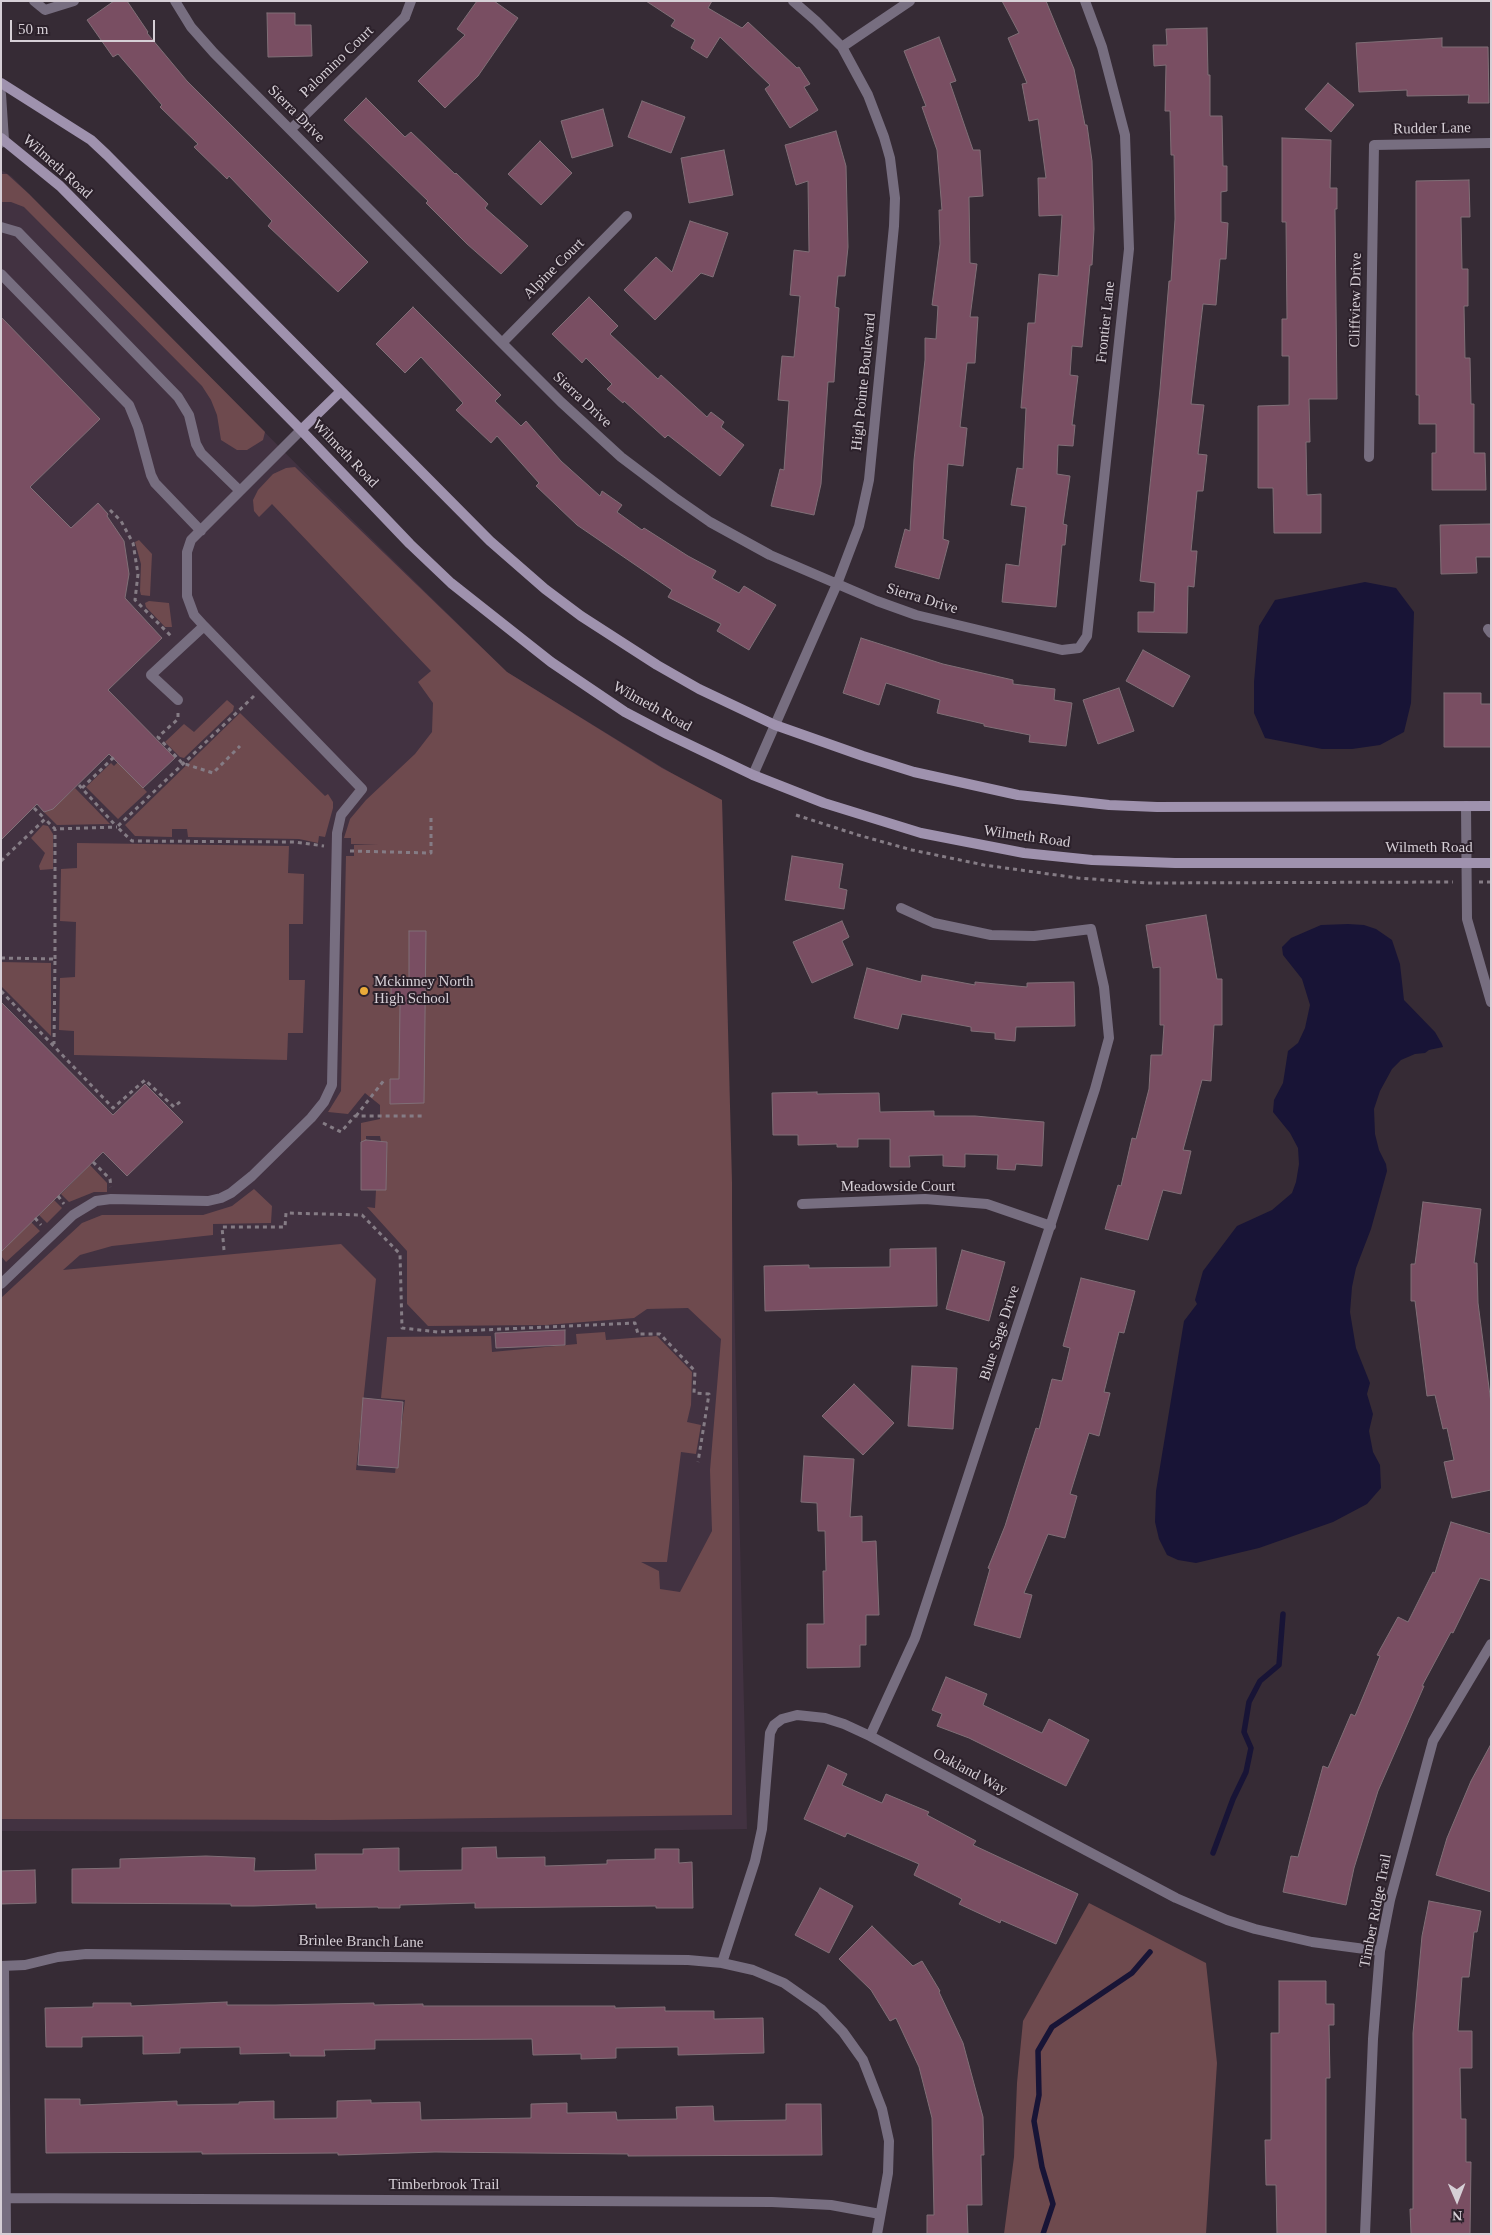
<!DOCTYPE html>
<style>
body{margin:0}
#map{position:relative;width:1492px;height:2235px;overflow:hidden;background:#362b35;font-family:Georgia,serif}
canvas{display:block}
.frame{position:absolute;inset:0;border:2px solid #d6cfd6;pointer-events:none}
.north{position:absolute;left:1432px;top:2175px;width:50px;height:50px;-webkit-text-stroke:4px #2c212b;paint-order:stroke;rotate:179deg;font-size:14px;font-weight:700;line-height:20px;text-align:center;color:#d6cfd6}
.north::after{content:'';display:block;margin:auto;width:18px;height:22px;background:#d6cfd6;clip-path:polygon(50% 0,100% 100%,50% 72%,0 100%)}
.scale{position:absolute;left:10px;top:20px;width:145px;height:22px;box-sizing:border-box;border:2px solid #d6cfd6;border-top:0;padding-left:6px;font-size:15px;line-height:18px;white-space:nowrap;color:#d6cfd6;-webkit-text-stroke:4px #2c212b;paint-order:stroke}
</style>
<div id="map">
<canvas width="1492" height="2235"></canvas>
<div class="frame"></div>
<div class="north">N</div>
<div class="scale">50 m</div>
</div>
<script>
const c = document.querySelector('canvas').getContext('2d');
c.lineJoin = 'round';
function fillPath(path, color) { c.fillStyle = color; c.fill(path, 'evenodd'); }
const shape = rows => new Path2D(rows.map(r => 'M' + r).join(''));
function stroke(path, color, width, dash) { c.strokeStyle = color; c.lineWidth = width; c.lineCap = dash ? 'butt' : 'round'; c.setLineDash(dash || []); c.stroke(path); }
function drawText(font, color, halo, rows, align = 'center') {
  c.font = font + ' Georgia,serif'; c.lineWidth = 4; c.setLineDash([]); c.textBaseline = 'middle'; c.strokeStyle = halo; c.fillStyle = color; for (const [text, x, y, turn = 0] of rows) {
    c.save(); c.translate(x, y); c.rotate((+turn || 0) * Math.PI / 180); c.textAlign = isNaN(turn) ? turn : align; if (halo) c.strokeText(text, 0, 0); c.fillText(text, 0, 0); c.restore();
  }
}
const built = shape([
 [1,170,11,176,29,194,330,498,507,672,683,780,722,800,747,1829,553,1832,1,1831]
]);
const green = shape([
 [1,174,7,174,29,194,265,432,263,440,247,450,237,450,221,440,217,415,211,400,202,386,24,207,11,202,1,202],
 [295,467,507,672,662,768,722,800,732,1182,732,1815,331,1820,1,1819,1,1298,82,1223,102,1215,203,1215,232,1206,254,1189,272,1206,271,1223,213,1224,213,1235,112,1246,80,1255,63,1270,341,1244,376,1279,356,1470,395,1473,405,1400,381,1398,387,1337,491,1336,492,1352,577,1344,576,1334,605,1332,606,1340,657,1336,692,1372,691,1405,687,1422,701,1425,696,1454,681,1452,667,1562,641,1562,659,1571,660,1589,680,1592,712,1531,710,1470,721,1339,688,1308,647,1309,634,1318,546,1325,428,1326,407,1304,407,1251,367,1207,375,1208,376,1190,386,1190,387,1142,381,1141,380,1136,366,1136,366,1142,361,1142,361,1123,380,1119,380,1105,365,1093,348,1114,328,1112,341,1091,346,856,354,856,354,845,378,845,351,844,351,838,344,838,350,819,366,800,415,754,432,732,433,703,418,682,431,671,272,504,259,517,254,511,253,500,258,490,273,474,286,468],
 [139,540,152,554,150,596,141,595,140,591,141,564,135,542],
 [149,601,169,603,172,627,165,627,146,607,145,603],
 [227,700,234,706,233,711,184,758,180,757,165,742,184,724,194,732],
 [240,713,325,796,328,794,333,802,333,808,325,837,319,836,318,843,299,839,188,837,187,829,172,829,172,837,135,836,125,825],
 [118,762,147,792,118,819,86,787,111,763,114,766],
 [75,788,110,824,57,825,44,812,53,808],
 [43,825,48,826,53,834,53,869,40,870,39,866,45,853,31,838],
 [77,843,289,846,288,873,304,874,303,924,289,924,289,980,305,980,303,1033,288,1033,287,1060,74,1055,74,1031,59,1030,60,978,75,977,76,922,60,921,61,869,77,868],
 [1,962,51,963,51,1036,1,986],
 [90,1165,107,1183,107,1192,94,1192,69,1202,61,1194],
 [54,1200,62,1208,47,1223,39,1215],
 [31,1222,40,1231,6,1262,1,1256,1,1252],
 [1089,1903,1206,1963,1217,2063,1206,2234,1004,2234,1014,2157,1017,2083,1023,2021]
]);
const water = shape([
 [1365,582,1396,588,1414,612,1411,703,1404,732,1380,745,1352,749,1322,749,1265,738,1254,713,1254,682,1259,626,1275,600],
 [1348,924,1364,925,1376,929,1392,940,1400,964,1404,1000,1435,1032,1442,1044,1443,1047,1429,1050,1425,1053,1415,1054,1401,1060,1392,1069,1380,1091,1374,1109,1375,1134,1379,1150,1386,1164,1387,1171,1371,1229,1356,1268,1352,1287,1350,1312,1356,1348,1370,1383,1367,1394,1373,1414,1369,1431,1373,1452,1380,1465,1381,1488,1367,1504,1333,1522,1259,1548,1196,1563,1178,1560,1167,1555,1159,1539,1155,1522,1156,1491,1184,1321,1197,1304,1195,1300,1203,1271,1237,1226,1272,1210,1292,1193,1296,1182,1299,1164,1298,1148,1290,1133,1273,1112,1274,1100,1283,1083,1288,1051,1298,1043,1305,1028,1310,1005,1302,979,1283,955,1282,947,1291,938,1321,925]
]);
const stream = shape([
 [1213,1853,1233,1799,1246,1772,1251,1748,1244,1732,1249,1702,1260,1681,1279,1665,1283,1614],
 [1043,2234,1053,2204,1042,2167,1034,2121,1039,2095,1038,2051,1052,2027,1132,1973,1150,1952]
]);
const building = shape([
 [114,1,127,1,148,32,147,33,187,81,368,262,338,292,268,226,272,221,229,176,227,179,194,147,198,144,160,107,162,105,118,54,113,57,87,20,114,1],
 [477,1,494,1,518,18,478,76,445,108,418,81,465,35,457,29,477,1],
 [646,1,712,1,708,8,742,28,748,22,797,68,799,67,810,84,804,87,818,110,790,128,765,89,770,85,720,37,707,58,691,48,695,40,671,26,675,20,646,1],
 [1002,1,1046,1,1074,69,1085,125,1087,125,1092,161,1094,229,1092,265,1090,265,1082,347,1072,346,1070,375,1078,376,1072,425,1075,425,1073,446,1058,445,1057,474,1070,476,1063,524,1067,525,1065,545,1062,545,1056,607,1002,602,1006,564,1019,566,1026,507,1011,505,1017,468,1023,469,1026,408,1021,408,1028,323,1035,323,1039,274,1058,276,1062,215,1039,216,1038,178,1046,178,1038,119,1029,121,1022,84,1027,83,1008,38,1019,33,1002,1],
 [267,13,295,13,295,25,311,25,312,56,268,57,267,13],
 [1207,28,1208,75,1210,75,1210,116,1222,116,1223,166,1227,166,1227,191,1221,192,1221,222,1228,223,1226,259,1220,259,1216,305,1203,304,1191,404,1204,405,1198,454,1207,455,1203,491,1197,491,1191,551,1197,551,1194,587,1188,586,1187,633,1138,632,1138,612,1154,612,1155,583,1140,581,1160,389,1169,281,1171,281,1175,219,1174,155,1171,155,1170,111,1165,111,1166,65,1154,66,1153,45,1167,45,1166,29,1207,28],
 [939,37,956,81,950,83,973,150,980,150,983,196,969,197,970,263,977,264,970,317,978,317,975,363,967,363,960,427,967,428,963,466,948,464,943,539,949,541,939,579,895,567,905,529,910,531,914,460,925,360,925,338,936,339,938,306,932,305,940,244,939,210,942,210,937,150,922,107,926,106,904,51,939,37],
 [1442,38,1442,47,1488,47,1489,103,1468,103,1469,95,1407,96,1407,90,1359,92,1356,43,1442,38],
 [1328,83,1354,105,1331,132,1305,109,1328,83],
 [366,98,405,137,411,132,455,174,456,173,488,204,485,208,528,246,501,274,467,244,426,203,428,201,344,120,366,98],
 [642,101,685,117,671,153,628,137,642,101],
 [603,109,613,146,572,158,561,121,603,109],
 [836,131,846,166,848,247,845,276,838,276,835,307,839,308,834,382,828,382,821,484,814,515,771,506,780,469,784,470,789,401,778,400,782,356,794,357,800,296,790,295,794,250,809,252,808,181,796,185,785,145,836,131],
 [1282,138,1331,140,1330,188,1337,188,1337,209,1335,209,1337,399,1309,399,1310,442,1306,442,1307,495,1321,494,1321,533,1274,533,1273,488,1258,488,1258,406,1289,405,1289,356,1282,356,1282,319,1287,319,1286,222,1282,222,1282,138],
 [540,141,572,173,541,205,508,174,540,141],
 [724,150,733,195,689,203,681,158,724,150],
 [1469,180,1470,217,1461,217,1462,269,1468,269,1468,306,1464,306,1465,358,1470,358,1471,404,1474,404,1474,453,1485,453,1486,490,1432,490,1432,453,1436,453,1436,424,1419,424,1419,395,1416,395,1416,181,1469,180],
 [690,221,728,233,713,277,701,273,655,320,624,290,656,257,672,272,690,221],
 [589,297,618,326,610,334,658,379,661,375,707,417,711,412,724,422,721,427,744,445,720,476,668,435,665,438,624,401,623,403,607,389,612,384,586,358,582,363,552,334,589,297],
 [413,307,501,395,495,401,521,426,526,421,561,461,600,496,602,491,622,505,617,512,642,530,644,528,688,556,716,571,712,578,739,593,744,586,776,605,749,650,717,631,721,624,668,597,672,590,577,525,536,486,539,483,497,436,491,443,456,410,463,403,421,357,405,373,376,344,413,307],
 [1,317,100,419,30,487,71,528,98,503,108,514,107,516,124,541,129,574,125,598,162,638,108,690,175,758,143,788,109,754,53,809,44,812,37,804,1,840,1,317],
 [1491,524,1491,557,1476,557,1477,573,1441,574,1440,525,1491,524],
 [861,638,943,664,1013,680,1013,684,1055,689,1054,700,1072,703,1066,746,1029,742,1030,735,984,726,984,724,937,713,940,700,886,683,879,705,843,693,861,638],
 [1143,650,1190,676,1173,707,1126,681,1143,650],
 [1119,688,1134,731,1098,744,1083,700,1119,688],
 [1444,693,1481,693,1481,704,1491,704,1491,747,1444,747,1444,693],
 [792,856,843,864,839,888,847,890,844,909,785,900,792,856],
 [1206,915,1217,979,1222,979,1222,1025,1214,1025,1211,1081,1202,1080,1183,1150,1191,1151,1181,1194,1163,1190,1148,1240,1105,1229,1118,1185,1121,1186,1132,1138,1136,1139,1149,1089,1151,1055,1162,1055,1164,1025,1160,1025,1160,967,1153,968,1146,925,1206,915],
 [842,921,849,937,842,941,853,965,812,983,793,942,842,921],
 [409,931,426,931,424,1103,390,1104,390,1079,399,1079,400,1005,391,1005,391,980,409,980,409,931],
 [867,968,921,982,922,975,975,985,975,982,1027,987,1027,983,1074,982,1075,1026,1016,1027,1015,1041,995,1039,995,1033,971,1031,971,1027,902,1014,898,1029,854,1018,867,968],
 [1,1002,113,1115,145,1084,183,1122,127,1176,103,1152,1,1252,1,1002],
 [817,1092,817,1094,879,1093,880,1112,934,1111,934,1116,975,1116,1044,1122,1042,1166,1016,1164,1015,1170,997,1169,998,1155,965,1154,965,1167,943,1166,943,1155,909,1156,910,1167,890,1167,890,1139,858,1139,858,1147,837,1147,837,1144,798,1145,798,1135,773,1135,772,1093,817,1092],
 [366,1140,387,1142,386,1190,361,1190,361,1142,366,1140],
 [1423,1202,1481,1209,1474,1263,1477,1263,1478,1303,1491,1403,1491,1490,1452,1498,1444,1462,1454,1460,1447,1428,1443,1429,1435,1395,1427,1396,1415,1301,1411,1301,1411,1264,1415,1264,1423,1202],
 [936,1248,937,1306,765,1311,764,1266,809,1265,809,1268,890,1267,890,1249,936,1248],
 [962,1250,1005,1262,989,1321,946,1309,962,1250],
 [1081,1278,1135,1291,1124,1333,1119,1332,1104,1392,1110,1393,1099,1436,1089,1433,1070,1494,1077,1496,1065,1538,1048,1534,1024,1593,1032,1595,1020,1638,974,1625,990,1569,988,1568,1005,1526,1036,1428,1039,1429,1052,1379,1062,1381,1070,1348,1063,1346,1081,1278],
 [565,1330,565,1345,496,1348,495,1333,565,1330],
 [912,1366,957,1368,953,1429,908,1426,912,1366],
 [854,1384,894,1423,863,1455,822,1416,854,1384],
 [363,1398,403,1402,398,1468,358,1465,363,1398],
 [804,1456,854,1459,850,1517,862,1516,862,1542,876,1541,879,1615,866,1615,866,1645,860,1645,860,1667,807,1668,807,1624,824,1624,823,1571,826,1571,825,1531,818,1531,817,1503,801,1502,804,1456],
 [1451,1522,1491,1534,1491,1581,1480,1578,1453,1633,1451,1632,1422,1686,1424,1686,1378,1791,1354,1868,1346,1905,1283,1892,1291,1856,1298,1857,1323,1766,1328,1768,1351,1714,1355,1716,1380,1656,1377,1655,1398,1617,1408,1622,1433,1572,1435,1573,1451,1522],
 [946,1677,987,1694,983,1705,1042,1733,1049,1719,1089,1740,1066,1786,969,1738,937,1726,942,1714,932,1710,946,1677],
 [1491,1744,1491,1892,1436,1875,1447,1838,1471,1781,1491,1744],
 [828,1765,847,1774,842,1785,882,1803,886,1794,929,1812,927,1815,976,1841,973,1845,1078,1894,1056,1944,1001,1920,1000,1923,959,1904,962,1899,914,1875,919,1864,847,1833,845,1837,804,1819,828,1765],
 [496,1847,497,1858,545,1857,545,1866,607,1864,607,1860,655,1859,655,1849,679,1849,679,1863,692,1862,693,1908,656,1908,656,1906,475,1908,475,1903,400,1905,400,1908,378,1908,378,1907,316,1908,316,1904,254,1906,231,1906,231,1904,72,1903,72,1869,120,1868,120,1859,206,1856,255,1858,254,1871,316,1870,315,1854,363,1854,363,1849,399,1848,399,1871,462,1870,462,1848,496,1847],
 [35,1870,36,1903,1,1904,1,1871,35,1870],
 [820,1888,853,1906,829,1953,795,1935,820,1888],
 [1429,1901,1481,1911,1477,1932,1474,1932,1469,1977,1462,1977,1458,2031,1472,2031,1472,2068,1460,2068,1461,2119,1466,2119,1466,2162,1471,2162,1470,2234,1411,2234,1410,2209,1413,2209,1413,2033,1422,1936,1429,1901],
 [872,1926,913,1966,922,1961,940,1991,939,1992,963,2043,983,2117,984,2155,981,2155,982,2205,967,2205,968,2234,927,2234,927,2215,934,2215,932,2118,919,2067,896,2018,890,2021,871,1990,839,1959,872,1926],
 [1279,1981,1326,1981,1326,2004,1334,2004,1334,2025,1329,2025,1330,2078,1326,2078,1326,2234,1277,2234,1276,2185,1266,2185,1265,2140,1271,2140,1271,2033,1279,2033,1279,1981],
 [227,2002,227,2005,275,2005,374,2003,374,2005,423,2004,423,2006,615,2006,615,2008,665,2007,665,2011,714,2011,714,2019,763,2018,764,2053,678,2055,678,2047,616,2048,616,2058,581,2059,581,2054,533,2055,532,2039,375,2040,375,2049,324,2050,325,2056,290,2056,290,2053,240,2054,240,2047,180,2048,180,2053,143,2054,143,2036,82,2037,82,2047,46,2047,45,2008,93,2007,93,2003,131,2003,131,2006,227,2002],
 [45,2099,80,2099,80,2105,177,2101,177,2105,239,2104,239,2102,274,2101,274,2119,337,2118,337,2101,371,2100,371,2103,420,2102,421,2120,531,2118,531,2104,567,2103,567,2113,616,2112,617,2120,677,2119,676,2107,713,2106,714,2121,786,2120,786,2104,821,2104,822,2155,628,2156,628,2154,435,2152,338,2155,338,2153,202,2154,202,2152,46,2153,45,2099]
]);
const path = shape([
 [110,510,121,521,133,543,138,574,135,600,173,638],
 [254,696,117,827,132,841,295,842,324,846],
 [178,713,178,719,158,737,182,763,213,773,240,746],
 [79,785,116,826],
 [82,788,114,757],
 [34,808,45,819],
 [796,815,858,835,912,850,984,865,1078,878,1146,883,1453,882],
 [350,851,431,853,431,817],
 [1,861,45,819,55,829,117,827],
 [1479,882,1491,882],
 [1,958,55,959,54,1044],
 [55,959,55,829],
 [1,991,113,1108,145,1080,174,1107,181,1101],
 [356,1116,385,1079],
 [323,1123,341,1132,355,1116,425,1116],
 [93,1162,110,1179,111,1187],
 [58,1196,64,1204],
 [35,1218,41,1225],
 [224,1250,222,1227,285,1227,286,1213,362,1215,400,1254,402,1328,438,1332,635,1323,638,1334,660,1334,695,1371,694,1393,709,1394,698,1462]
]);
const lane = shape([
 [34,1,45,10,74,1],
 [405,17,411,1],
 [1,94,4,140,1,143],
 [1,227,18,232,178,397,189,415,196,444,201,453,240,491],
 [1,274,129,405,138,427,151,475,155,483,201,531],
 [178,700,151,675,204,626],
 [1,1284,73,1215,96,1201,111,1199,208,1201,221,1198,231,1193,252,1176,311,1118,324,1102,332,1085,337,833,341,815,362,789,204,626,194,615,187,596,187,552,191,540,301,430]
]);
const street = shape([
 [175,1,191,27,214,53,502,343,561,402,621,457,674,497,710,522,770,555,877,601,916,615,1062,650,1079,648,1087,636,1129,249,1125,135,1102,47,1085,1],
 [842,47,910,1],
 [291,129,405,17],
 [502,343,627,216],
 [1369,457,1374,145,1491,143],
 [1488,629,1491,633],
 [753,775,837,584,859,526,869,480,894,226,895,198,890,158,884,137,868,95,842,47,816,21,793,1],
 [1466,806,1467,919,1491,1002],
 [802,1204,925,1199,987,1204,1051,1226],
 [870,1736,915,1638,1095,1089,1109,1038,1104,987,1091,929,1034,936,991,935,934,923,901,908],
 [722,1963,755,1861,762,1829,770,1733,774,1725,782,1719,797,1715,825,1718,844,1724,870,1736,1176,1898,1227,1920,1255,1929,1312,1942,1380,1951],
 [1,1966,25,1965,58,1957,86,1954,688,1960,722,1963,753,1970,784,1983,821,2009,843,2032,863,2060,882,2109,889,2141,888,2173,877,2234],
 [4,1966,6,2234],
 [6,2198,772,2202,831,2205,880,2214],
 [1365,2234,1373,2039,1380,1951,1390,1900,1433,1741,1491,1644]
]);
const secondary = shape([
 [1,83,91,140,107,155,490,541,545,589,581,616,657,665,699,689,775,725,863,756,914,772,1018,795,1109,805,1157,807,1491,806],
 [1,138,60,186,301,430,410,544,451,583,551,662,625,712,667,734,753,775,824,803,921,833,1024,853,1092,860,1175,863,1491,863],
 [301,430,341,391]
]);
const markers = [
 [364,991,5,"#eaaa39"]
];
const streetNames = [
 ["Palomino Court",337,62,-44],
 ["Sierra Drive",296,114,45],
 ["Rudder Lane",1432,129,-1],
 ["Wilmeth Road",57,167,42],
 ["Alpine Court",554,269,-45],
 ["Cliffview Drive",1356,300,-89],
 ["Frontier Lane",1106,322,-84],
 ["High Pointe Boulevard",864,382,-84],
 ["Sierra Drive",582,400,43],
 ["Wilmeth Road",345,454,46],
 ["Sierra Drive",922,599,17],
 ["Wilmeth Road",652,707,29],
 ["Wilmeth Road",1027,837,8],
 ["Wilmeth Road",1429,848],
 ["Meadowside Court",898,1187],
 ["Blue Sage Drive",1000,1333,-72],
 ["Oakland Way",970,1772,28],
 ["Timber Ridge Trail",1376,1911,-79],
 ["Brinlee Branch Lane",361,1942,1],
 ["Timberbrook Trail",444,2185]
];
const poiNames = [
 ["Mckinney North",374,982],
 ["High School",374,999]
];
fillPath(built, '#423241');
fillPath(green, '#6e4a4e');
fillPath(water, '#181436');
stroke(stream, '#181436', 5.5);
fillPath(building, '#794e62');
stroke(building, '#806f77', 1);
stroke(path, '#857c85', 3, [4, 4]);
stroke(lane, '#776e80', 10);
stroke(street, '#776e80', 10);
stroke(secondary, '#9f92ae', 10);
for (const [x, y, r, color] of markers) { const dot = new Path2D(); dot.arc(x, y, r, 0, 2 * Math.PI); c.fillStyle = color; c.fill(dot); stroke(dot, '#2c212b', 2); }
drawText('15px', '#d6cfd6', '#2c212b', streetNames);
drawText('15px', '#d6cfd6', '#2c212b', poiNames, 'left');
</script>
